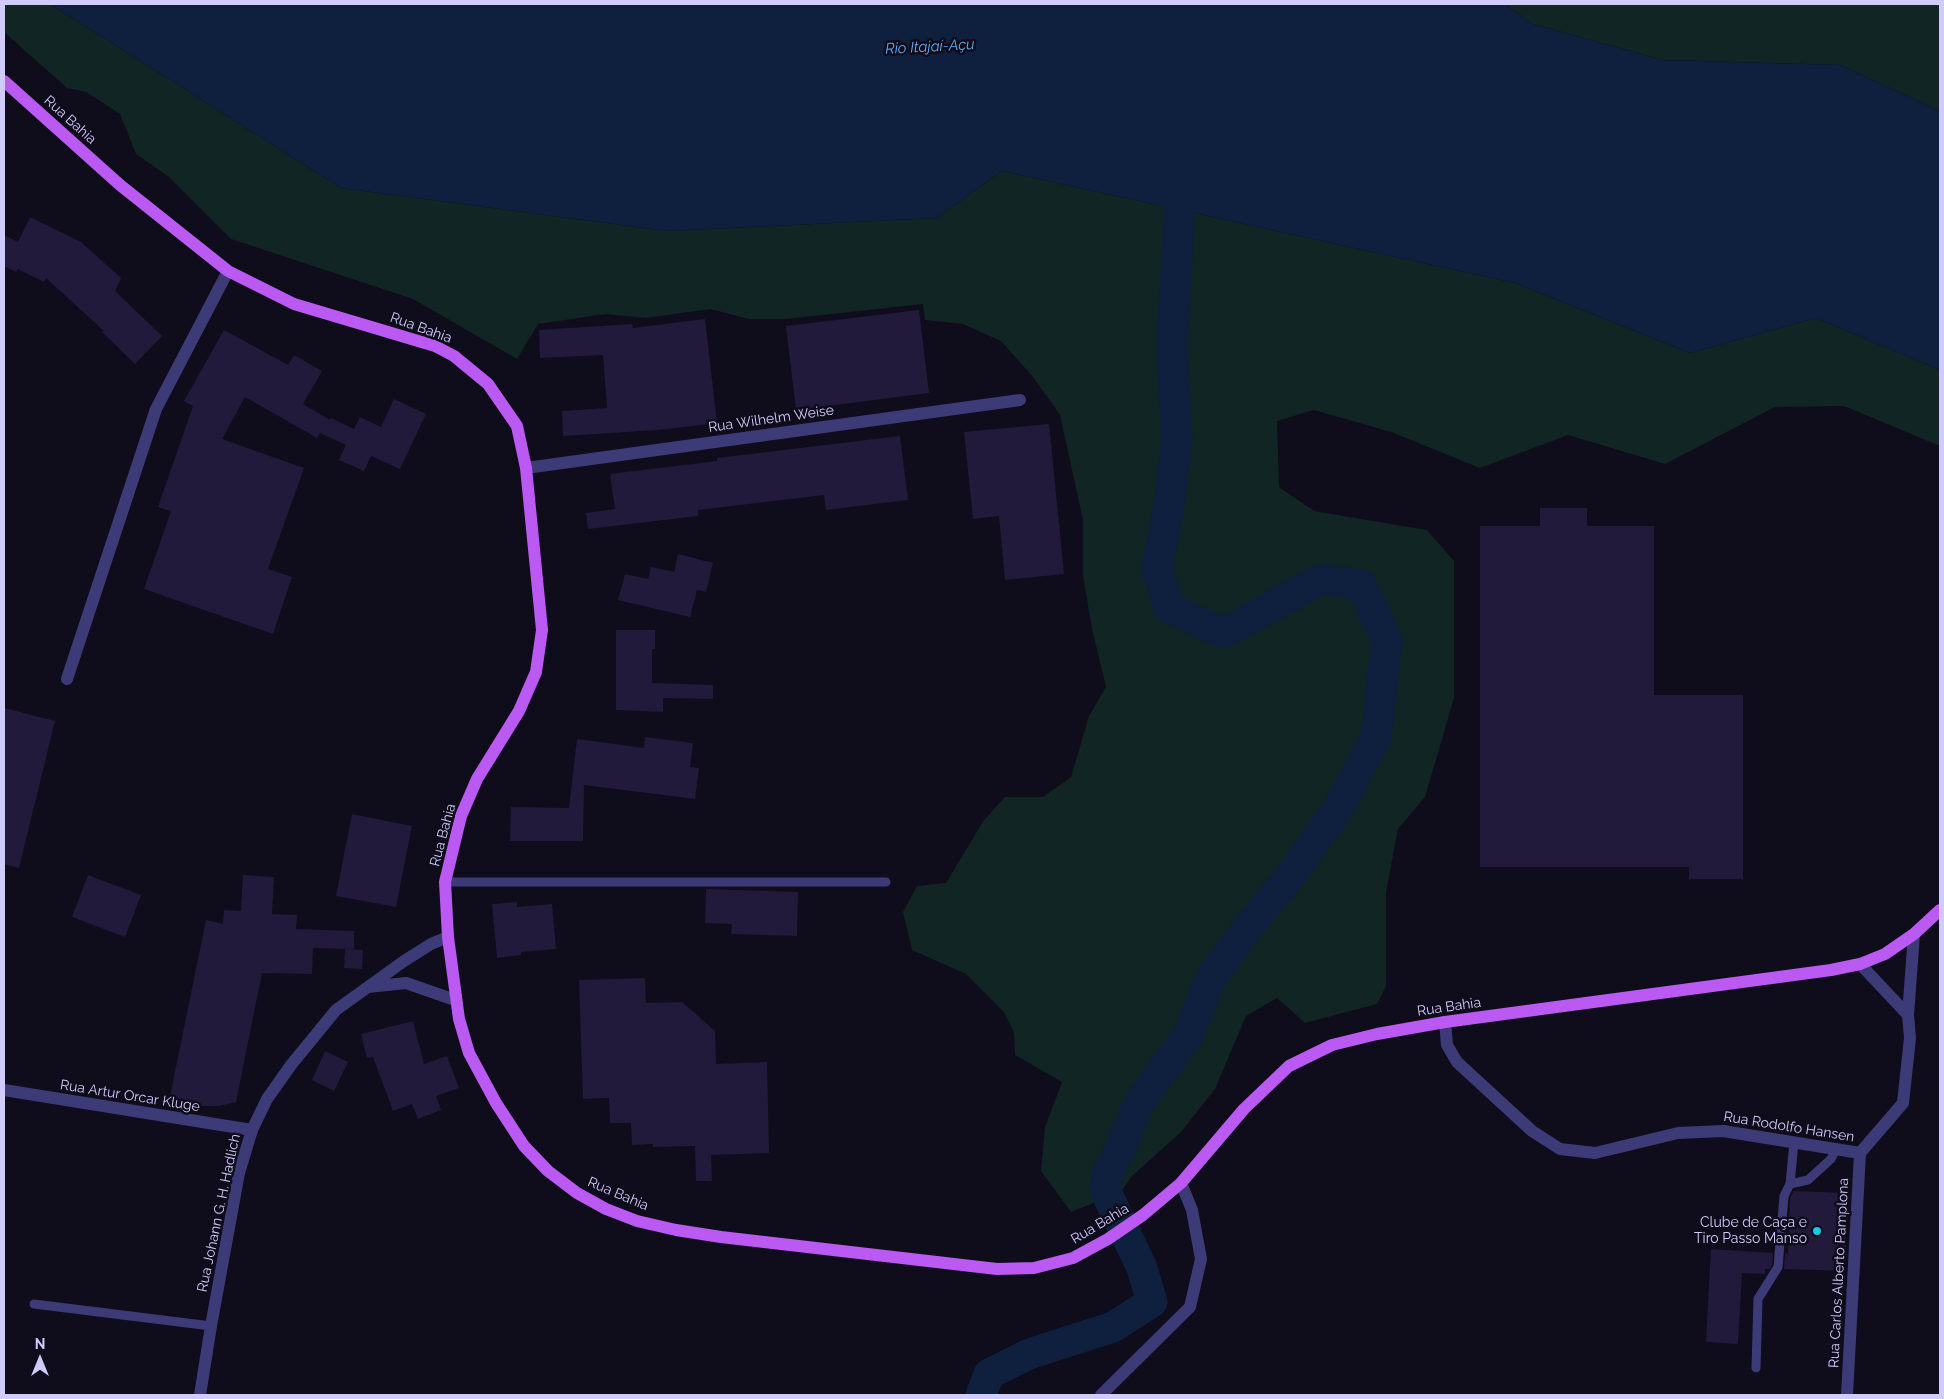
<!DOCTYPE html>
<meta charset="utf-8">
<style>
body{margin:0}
#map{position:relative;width:1944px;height:1399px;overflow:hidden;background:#0f0c1b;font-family:Raleway,sans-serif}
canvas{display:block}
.frame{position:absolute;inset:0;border:5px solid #d1cbfb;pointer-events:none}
.north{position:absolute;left:15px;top:1334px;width:50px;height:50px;-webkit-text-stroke:4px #0f0c1b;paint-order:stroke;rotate:0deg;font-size:14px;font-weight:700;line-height:20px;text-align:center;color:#d1cbfb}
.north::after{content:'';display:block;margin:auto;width:18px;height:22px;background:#d1cbfb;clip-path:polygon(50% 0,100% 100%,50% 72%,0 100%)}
</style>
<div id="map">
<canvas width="1944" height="1399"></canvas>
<div class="frame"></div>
<div class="north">N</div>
</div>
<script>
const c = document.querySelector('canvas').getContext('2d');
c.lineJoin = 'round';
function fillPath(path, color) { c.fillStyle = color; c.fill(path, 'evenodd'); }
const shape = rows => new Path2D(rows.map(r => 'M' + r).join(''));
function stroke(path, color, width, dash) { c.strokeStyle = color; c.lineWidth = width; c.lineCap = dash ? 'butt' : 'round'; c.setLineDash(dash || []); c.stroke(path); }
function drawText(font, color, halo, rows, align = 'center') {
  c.font = font + ' Raleway,sans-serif'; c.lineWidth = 5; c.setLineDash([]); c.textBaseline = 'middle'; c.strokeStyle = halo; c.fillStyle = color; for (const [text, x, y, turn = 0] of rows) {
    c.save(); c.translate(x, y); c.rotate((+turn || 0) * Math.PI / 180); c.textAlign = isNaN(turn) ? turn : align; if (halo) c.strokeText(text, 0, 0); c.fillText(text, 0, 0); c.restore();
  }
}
const green = shape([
 [4,4,50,4,341,188,667,231,937,218,1002,171,1515,283,1690,353,1816,318,1940,370,1940,446,1844,406,1775,407,1665,464,1568,435,1480,468,1391,432,1314,410,1277,421,1279,487,1314,511,1427,530,1454,561,1454,698,1425,797,1398,829,1386,892,1386,986,1377,1004,1305,1023,1277,998,1246,1016,1215,1089,1181,1132,1132,1176,1121,1192,1071,1212,1041,1171,1045,1127,1062,1082,1015,1055,1014,1032,1004,1012,966,974,912,950,903,912,917,886,946,883,984,820,1005,797,1043,797,1071,777,1089,716,1106,687,1092,629,1083,576,1083,520,1060,415,1033,377,1001,341,963,324,925,320,923,304,786,319,749,319,710,309,646,318,605,314,538,324,517,359,413,299,231,239,169,177,136,154,120,114,86,92,67,88,4,32],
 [1504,4,1940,4,1940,111,1840,65,1663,60,1533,24]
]);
const water = shape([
 [50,4,1504,4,1533,24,1663,60,1840,65,1940,111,1940,370,1816,318,1690,353,1515,283,1002,171,937,218,667,231,341,188]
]);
const river = shape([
 [981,1395,989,1374,1029,1354,1113,1327,1152,1302,1142,1268,1105,1190,1106,1177,1122,1145,1139,1103,1189,1034,1211,978,1252,922,1292,874,1336,812,1376,738,1387,640,1361,585,1322,579,1223,633,1169,608,1157,569,1168,511,1177,439,1172,345,1179,223,1180,167]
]);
const building = shape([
 [30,217,81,242,121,278,115,291,162,336,135,364,102,332,104,331,46,278,44,282,18,269,16,272,4,266,4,235,18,242],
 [919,310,929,393,796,410,786,326],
 [705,319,717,423,659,430,563,436,562,411,607,408,603,355,540,358,539,330,632,324,633,328],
 [224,330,288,365,294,355,322,371,303,404,330,420,331,418,354,429,360,417,381,427,394,399,426,414,400,469,371,456,364,471,339,460,346,445,320,433,317,438,245,397,222,439,304,468,268,569,292,577,273,634,144,589,171,511,158,507,193,406,184,401],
 [1049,424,1064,574,1005,580,999,516,973,519,964,432],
 [900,436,908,500,826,510,824,495,698,510,698,516,588,529,586,513,615,509,610,474,717,461,717,458],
 [1540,508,1587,508,1587,526,1654,526,1654,695,1743,695,1743,879,1689,879,1689,867,1480,867,1480,526,1540,526],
 [678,554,713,563,706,592,697,590,690,617,618,600,625,574,648,579,651,567,674,572],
 [616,630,655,630,655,649,652,649,652,683,713,685,713,699,663,698,663,712,616,710],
 [4,708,55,721,19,868,4,864],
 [645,737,693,743,690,767,699,768,695,799,584,785,583,841,510,841,511,807,569,808,577,739,644,748],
 [352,814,412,826,396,907,336,896],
 [88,875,141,895,125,937,72,917],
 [243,875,274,877,272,914,297,915,296,929,354,931,354,949,313,948,312,974,262,973,236,1102,219,1106,195,1106,169,1101,206,920,223,924,224,910,241,911],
 [706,889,798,892,797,936,731,934,732,924,705,923],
 [517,902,517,907,552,904,556,949,521,952,521,955,497,958,492,904],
 [345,949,363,950,362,969,344,968],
 [645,978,646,1003,682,1002,715,1031,716,1064,767,1062,769,1153,711,1155,712,1181,696,1181,695,1146,653,1147,653,1144,632,1145,631,1123,610,1123,609,1098,583,1099,579,980],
 [413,1021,424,1064,447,1056,459,1088,436,1096,441,1110,418,1119,412,1104,393,1111,373,1057,367,1058,361,1034],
 [325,1051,348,1062,334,1091,312,1080],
 [1794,1191,1847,1193,1845,1271,1784,1269,1785,1253,1788,1254,1790,1198],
 [1711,1249,1773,1253,1772,1265,1770,1269,1765,1269,1765,1274,1742,1273,1738,1344,1706,1342]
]);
const service = shape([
 [445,882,886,882],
 [1790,1184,1794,1142],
 [34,1304,211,1326],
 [1756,1368,1758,1299,1778,1267,1784,1196,1790,1184,1808,1180,1831,1159,1836,1149]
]);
const minor = shape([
 [526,468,1020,400],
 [67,679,156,409,228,271],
 [1860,964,1908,1015],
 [1445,1022,1447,1045,1457,1062,1532,1131,1560,1149,1595,1153,1678,1133,1723,1131,1860,1153,1903,1103,1910,1038,1908,1015,1914,934],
 [4,1090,252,1130],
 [1101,1395,1190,1307,1201,1259,1192,1210,1181,1183],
 [1847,1395,1860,1153]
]);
const tertiary = shape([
 [368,987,406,983,455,1000],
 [200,1395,211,1326,239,1173,252,1130,267,1099,291,1065,336,1010,404,961,431,944,448,937]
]);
const primary = shape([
 [4,81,120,185,228,271,294,304,435,346,454,356,488,384,517,426,526,468,542,630,536,672,519,711,477,779,461,816,445,882,448,937,459,1019,469,1053,496,1103,524,1146,548,1171,577,1193,606,1209,637,1221,676,1230,721,1237,997,1269,1034,1268,1073,1258,1108,1239,1143,1215,1181,1183,1244,1109,1289,1066,1332,1045,1377,1034,1445,1022,1831,970,1860,964,1885,954,1914,934,1940,910]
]);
const markers = [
 [1817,1231,5,"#10cbe2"]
];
const streetNames = [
 ["Rua Bahia",70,120,42],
 ["Rua Bahia",421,328,20],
 ["Rua Wilhelm Weise",771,419,-8],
 ["Rua Bahia",443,835,-75],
 ["Rua Bahia",1449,1007,-8],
 ["Rua Artur Orcar Kluge",130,1096,9],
 ["Rua Rodolfo Hansen",1789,1127,9],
 ["Rua Bahia",618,1194,23],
 ["Rua Johann G. H. Hadlich",219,1213,-78],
 ["Rua Bahia",1100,1224,-31],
 ["Rua Carlos Alberto Pamplona",1839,1273,-87]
];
const poiNames = [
 ["Clube de Caça e",1807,1223],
 ["Tiro Passo Manso",1807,1239]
];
const waterNames = [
 ["Rio Itajaí-Açu",930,47,-3]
];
fillPath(green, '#102524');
fillPath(water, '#0e203d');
stroke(river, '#0e203d', 31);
fillPath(building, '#211a3b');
stroke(service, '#3d3b77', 9);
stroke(minor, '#3d3b77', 12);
stroke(tertiary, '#3d3b77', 12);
stroke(primary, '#bb59f3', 12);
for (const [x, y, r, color] of markers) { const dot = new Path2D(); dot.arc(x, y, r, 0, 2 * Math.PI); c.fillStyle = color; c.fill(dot); stroke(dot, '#0f0c1b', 2); }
drawText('14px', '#d1cbfb', '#0f0c1b', streetNames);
drawText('14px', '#d1cbfb', '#0f0c1b', poiNames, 'right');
drawText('italic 15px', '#60aef4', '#0f0c1b', waterNames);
</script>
